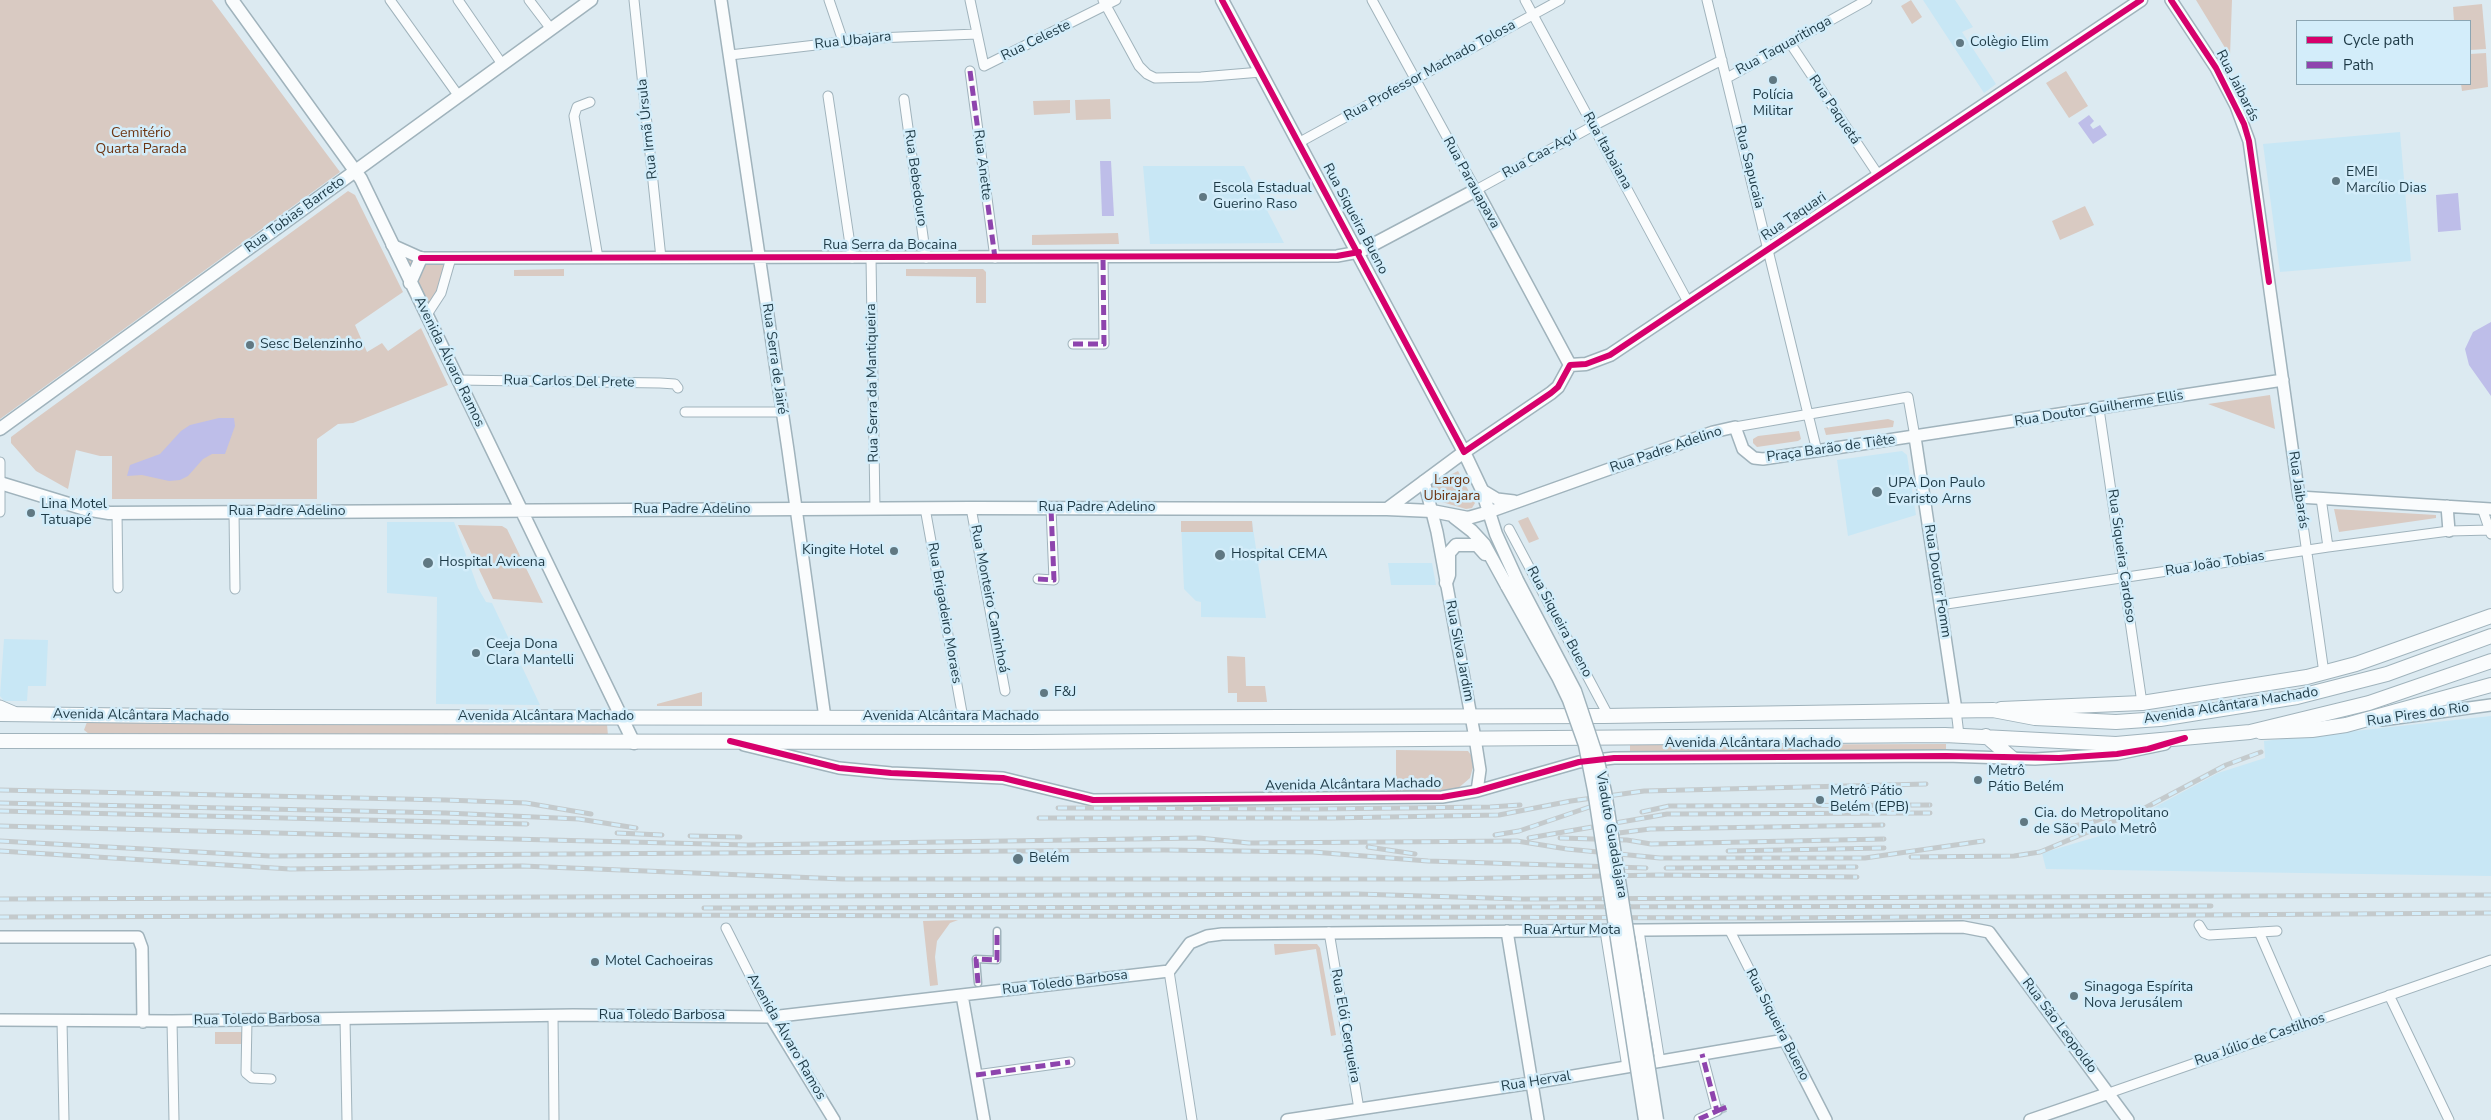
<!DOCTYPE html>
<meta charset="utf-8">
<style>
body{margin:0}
#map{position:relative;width:2491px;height:1120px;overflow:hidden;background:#dceaf1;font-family:"Nunito Sans",sans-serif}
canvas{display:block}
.legend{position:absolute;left:2296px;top:20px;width:175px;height:65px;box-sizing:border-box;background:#d3edfa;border:1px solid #8ba5b2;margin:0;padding:6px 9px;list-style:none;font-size:15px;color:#1e3a46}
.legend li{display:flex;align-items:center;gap:10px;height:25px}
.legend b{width:25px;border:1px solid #8ba5b2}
</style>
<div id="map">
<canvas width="2491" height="1120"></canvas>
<ul class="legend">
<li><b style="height:6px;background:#d6006c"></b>Cycle path</li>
<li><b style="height:6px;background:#8e44ad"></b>Path</li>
</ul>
</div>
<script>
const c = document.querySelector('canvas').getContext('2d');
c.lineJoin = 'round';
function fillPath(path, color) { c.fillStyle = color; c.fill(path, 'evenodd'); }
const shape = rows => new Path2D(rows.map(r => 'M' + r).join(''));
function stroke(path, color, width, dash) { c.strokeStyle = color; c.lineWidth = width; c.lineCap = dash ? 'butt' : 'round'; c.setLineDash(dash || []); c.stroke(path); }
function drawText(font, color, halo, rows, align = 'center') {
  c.font = font + ' "Nunito Sans",sans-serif'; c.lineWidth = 5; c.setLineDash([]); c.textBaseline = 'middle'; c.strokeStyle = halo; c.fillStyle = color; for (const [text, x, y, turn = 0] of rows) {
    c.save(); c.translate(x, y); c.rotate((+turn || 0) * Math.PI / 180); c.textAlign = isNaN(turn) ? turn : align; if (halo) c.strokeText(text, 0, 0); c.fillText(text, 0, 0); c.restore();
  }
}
const built = shape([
 [1923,0,1955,0,1973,27,1962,32,1996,84,1984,93],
 [2400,132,2411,261,2280,272,2263,144],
 [1143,166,1244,166,1284,243,1150,244],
 [1902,451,1907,455,1916,515,1848,536,1837,460],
 [1181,521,1252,521,1266,618,1201,617,1201,602,1196,601,1184,589],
 [387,522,454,522,478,588,486,602,492,603,540,705,436,704,437,597,387,593],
 [1388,563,1432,563,1436,585,1391,585],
 [4,639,48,640,46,686,28,686,27,701,4,701,0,696],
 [2491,716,2491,876,2046,869,2042,853,2103,835,2218,773,2265,758,2264,741]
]);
const green = shape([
 [0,0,212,0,340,172,0,419],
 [1911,0,1922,17,1912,24,1901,6],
 [2196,0,2232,0,2230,56],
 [2482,4,2486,49,2470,50,2470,21,2454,21,2453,7],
 [2486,53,2488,87,2462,91,2461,84,2470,84,2470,54],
 [2066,71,2088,106,2069,118,2046,83],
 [1110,99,1111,119,1076,120,1075,100],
 [1070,100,1070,113,1034,115,1033,101],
 [348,191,355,195,403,292,355,325,367,352,382,343,388,351,421,328,448,385,353,423,338,424,317,439,317,499,112,499,112,456,100,456,76,450,68,489,36,471,11,443,11,437,31,422],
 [2085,206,2094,225,2060,240,2052,221],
 [1118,233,1119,244,1032,245,1032,235],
 [449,258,444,281,425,312,400,259],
 [564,269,564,276,514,276,514,270],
 [906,269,983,269,986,272,986,303,976,303,976,277,906,276],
 [2270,395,2275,429,2208,404],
 [1888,419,1894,421,1893,427,1826,435,1824,428],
 [1799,431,1801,439,1798,441,1757,447,1753,443,1753,439,1758,436],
 [1458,471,1475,503,1472,508,1466,509,1435,500,1432,484],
 [2334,509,2436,515,2436,518,2339,532],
 [1528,517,1539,539,1529,543,1518,521],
 [1181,521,1252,521,1253,532,1181,532],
 [458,525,502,526,507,529,543,603,493,599],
 [1227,656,1245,657,1246,686,1265,686,1267,702,1237,702,1237,693,1228,693],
 [702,692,702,706,657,706,657,704],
 [87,722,607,724,608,736,89,734,84,730],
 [1946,744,1946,751,1630,752,1630,745],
 [1396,750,1468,751,1471,755,1473,767,1470,778,1456,790,1396,792],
 [958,920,950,923,937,941,935,957,938,985,930,986,923,921],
 [1274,944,1317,944,1320,948,1336,1035,1331,1036,1316,949,1275,955],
 [215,1032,245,1032,245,1044,215,1044]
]);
const water = shape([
 [2089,115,2094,121,2090,125,2093,129,2100,125,2107,135,2093,144,2078,123],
 [1100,161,1111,161,1114,216,1102,216],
 [2458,193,2461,230,2438,232,2436,195],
 [2491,322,2491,396,2469,365,2465,349,2473,332],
 [219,418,234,418,235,426,225,454,212,454,203,459,188,476,180,480,169,481,142,475,127,476,130,465,160,454,181,431,190,425]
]);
const minorTunnel = shape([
 [1717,1111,1727,1107]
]);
const pedestrian = shape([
 [978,983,976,959,997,960,997,931]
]);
const minor = shape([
 [390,0,458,95],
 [458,0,502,64],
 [529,0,551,29],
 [634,0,661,258],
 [829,0,843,41],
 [970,0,984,66,1116,0],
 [1103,0,1139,66,1147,74,1155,78,1201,77,1261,72],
 [1372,0,1476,190,1593,126,1722,60],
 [1525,0,1688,302],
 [1707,0,1817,451],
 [1790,43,1879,176],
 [730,55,876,38,977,34],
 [970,71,995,258],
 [1727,78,1867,0],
 [828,96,852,258],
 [904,99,926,258],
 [590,102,577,107,574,116,598,258],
 [1300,142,1560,0],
 [871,258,875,509],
 [426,316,441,293,451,258],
 [1073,344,1104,344,1103,257],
 [458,380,660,383,675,384,678,388],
 [2099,409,2142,703],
 [685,412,782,412],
 [1735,427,1908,397,1915,437],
 [0,462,0,512],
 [2299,497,2324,673],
 [2321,498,2328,547],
 [925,508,963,718],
 [971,508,1005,691],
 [2482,508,2491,534],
 [234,512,235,589],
 [117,513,118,588],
 [1509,529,1608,715],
 [1038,579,1054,580,1051,508],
 [1940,605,2328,547,2449,531,2491,530],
 [0,705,14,711],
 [1956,710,1959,735],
 [2199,925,2204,933,2209,935,2277,931],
 [726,928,771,1017],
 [1729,929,1785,1040],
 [1605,931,1627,1067],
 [1639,931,1660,1062],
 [1329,932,1359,1109],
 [2259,932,2300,1026],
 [1169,971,1192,1120],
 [2389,995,2449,1120],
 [553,1015,554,1120],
 [345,1019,347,1120],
 [247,1020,246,1073,252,1078,271,1079],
 [62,1021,64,1120],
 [172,1021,174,1120],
 [976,1075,1070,1062],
 [2109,1093,2491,960],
 [1699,1119,1717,1111,1702,1054]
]);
const tertiary = shape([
 [721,0,788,450,825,718],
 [2171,0,2216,68,2236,106,2249,141,2299,497,2491,509],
 [392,245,421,258,451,258,1337,256,1359,252],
 [1915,437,1956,710],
 [1424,481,1437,532,1475,738,1480,770,1477,791],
 [1482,490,1497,499,1514,501],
 [2447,506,2449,531],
 [1489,512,1713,432,1735,427,1743,449,1754,458,1763,459,2283,380],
 [2382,720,2491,705],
 [744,745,839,768,891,773,1003,778,1093,800,1442,797,1477,791,1579,762,1614,758,1946,756,2035,759,2117,754,2165,744],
 [1507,931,1538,1120],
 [0,937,138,937,142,948,143,1022],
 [962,995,984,1120],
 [771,1017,834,1120],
 [0,1020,172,1021,573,1015,771,1017,1169,971,1190,943,1207,936,1222,934,1963,927,1989,932,2128,1120],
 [1287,1120,1532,1083,1785,1040,1826,1120],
 [2030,1120,2109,1093]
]);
const secondary = shape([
 [232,0,361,179,634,743],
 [1222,0,1464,452,1482,490,1496,534,1517,580],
 [1359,252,1476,190,1570,365],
 [410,283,421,258],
 [1570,365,1586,364,1610,355,2141,0],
 [0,429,591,0],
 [0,483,85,509,109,513,971,508,1387,509,1432,511,1468,518,1489,512],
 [1387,509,1464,452,1551,393,1558,387,1570,365],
 [1454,517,1472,531,1484,544,1507,586],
 [1446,583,1449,575,1449,553,1456,545,1477,545,1485,554]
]);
const primary = shape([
 [2001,709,2142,703,2307,677,2356,664,2491,616],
 [2261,732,2312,730,2346,725,2491,685]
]);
const trunk = shape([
 [0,714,253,717,963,718,1604,716,1993,710,2035,718,2116,722,2160,719,2297,697,2387,674,2491,636],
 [1986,736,2013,759],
 [0,741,1030,742,1945,735,2116,744,2250,732,2369,703,2491,661]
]);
const rail = shape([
 [0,790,446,800,526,803,591,814],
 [0,803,446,813,579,819,636,828],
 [1058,808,1316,809,1490,807,1520,805],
 [0,811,527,824],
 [1642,812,1669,806,1930,805],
 [1039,818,1331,818,1499,815,1571,801,1644,791,1926,784],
 [0,826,748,845,1199,838,1249,843,1517,841,1567,849,1660,858,1865,858,1983,841],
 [2067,827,2090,823,2118,813],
 [617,833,662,835],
 [1611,834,1650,829,1883,825],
 [1495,835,1519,831,1607,801],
 [690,836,740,837],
 [1529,838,1667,814,1930,813],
 [1560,838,1627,840,1651,844,1884,839],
 [0,841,270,856,1164,850,1313,852,1428,861,1646,868],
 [1368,847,1415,854],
 [0,851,290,869,522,866,843,879,1445,879,1659,875,1857,877],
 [1728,851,1884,848],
 [1911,857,2014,856,2040,852,2143,809,2226,765,2261,752],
 [1666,868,1856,867],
 [0,899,1357,894,1522,899,2491,895],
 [704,908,2211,906],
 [0,917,625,915,1769,918,2491,913]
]);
const secondaryBridge = shape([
 [1517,580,1575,691,1597,757,1605,792,1657,1120],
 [1507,586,1558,677,1569,700,1585,745,1594,790,1645,1120]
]);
const quiet = shape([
 [970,71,995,258],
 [1073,344,1104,344,1103,257],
 [1038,579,1054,580,1051,508],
 [978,983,976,959,997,960,997,931],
 [976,1075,1070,1062],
 [1717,1111,1727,1107],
 [1699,1119,1717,1111,1702,1054]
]);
const cycleway = shape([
 [1222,0,1464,452,1551,393,1558,387,1570,365,1586,364,1610,355,2141,0],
 [2171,0,2216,68,2244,124,2249,141,2269,282],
 [421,258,1337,256,1359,252],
 [730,741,839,768,891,773,1003,778,1093,800,1442,797,1477,791,1579,762,1614,758,1946,756,2059,758,2117,754,2148,749,2185,738]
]);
const markers = [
 [1960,43,5,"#607882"],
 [1773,80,5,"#607882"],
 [2336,181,5,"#607882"],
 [1203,197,5,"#607882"],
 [250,345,5,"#607882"],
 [1877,492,6,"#607882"],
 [31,513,5,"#607882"],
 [894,551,5,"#607882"],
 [1220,555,6,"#607882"],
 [428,563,6,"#607882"],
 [476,653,5,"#607882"],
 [1044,693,5,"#607882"],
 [1978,780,5,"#607882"],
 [1820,800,5,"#607882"],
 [2024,822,5,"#607882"],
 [1018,859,6,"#607882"],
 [595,962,5,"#607882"],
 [2074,996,5,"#607882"]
];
const streetNames = [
 ["Rua Ubajara",853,41,-6],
 ["Rua Celeste",1036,41,-26],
 ["Rua Taquaritinga",1784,46,-29],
 ["Rua Professor Machado Tolosa",1430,71,-29],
 ["Rua Jaibarás",2237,86,63],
 ["Rua Paquetá",1834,110,56],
 ["Rua Irmã Úrsula",648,129,-96],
 ["Rua Itabaiana",1607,151,61],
 ["Rua Caa-Açú",1540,155,-29],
 ["Rua Anette",982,165,83],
 ["Rua Sapucaia",1749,167,76],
 ["Rua Bebedouro",915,178,82],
 ["Rua Parauapava",1471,183,61],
 ["Rua Tobias Barreto",295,215,-36],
 ["Rua Taquari",1794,217,-34],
 ["Rua Siqueira Bueno",1355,219,62],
 ["Rua Serra da Bocaina",890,246],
 ["Rua Serra de Jairé",774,359,82],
 ["Avenida Álvaro Ramos",449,362,64],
 ["Rua Carlos Del Prete",569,382,1],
 ["Rua Serra da Mantiqueira",873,383,-91],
 ["Rua Doutor Guilherme Ellis",2099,409,-9],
 ["Praça Barão de Tiête",1831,449,-8],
 ["Rua Padre Adelino",1666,450,-19],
 ["Rua Jaibarás",2298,490,82],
 ["Rua Padre Adelino",1097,508],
 ["Rua Padre Adelino",692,510],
 ["Rua Padre Adelino",287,512],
 ["Rua Siqueira Cardoso",2121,556,82],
 ["Rua João Tobias",2215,564,-9],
 ["Rua Doutor Fomm",1937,581,81],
 ["Rua Monteiro Caminhoá",989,599,79],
 ["Rua Brigadeiro Moraes",944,613,80],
 ["Rua Siqueira Bueno",1559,622,62],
 ["Rua Silva Jardim",1459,651,79],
 ["Avenida Alcântara Machado",2231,706,-9],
 ["Rua Pires do Rio",2418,715,-8],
 ["Avenida Alcântara Machado",141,716,1],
 ["Avenida Alcântara Machado",546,717],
 ["Avenida Alcântara Machado",951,717],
 ["Avenida Alcântara Machado",1753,744],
 ["Avenida Alcântara Machado",1353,785,-1],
 ["Viaduto Guadalajara",1611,835,80],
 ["Rua Artur Mota",1572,931],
 ["Rua Toledo Barbosa",1065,983,-7],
 ["Rua Toledo Barbosa",662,1016],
 ["Rua Toledo Barbosa",257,1020,-1],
 ["Rua Siqueira Bueno",1777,1025,63],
 ["Rua Elói Cerqueira",1345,1026,80],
 ["Rua São Leopoldo",2059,1026,53],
 ["Avenida Álvaro Ramos",786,1037,60],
 ["Rua Júlio de Castilhos",2260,1040,-19],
 ["Rua Herval",1536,1082,-9]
];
const poiNames = [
 ["Colègio Elim",1970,43],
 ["Polícia",1773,96,"center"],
 ["Militar",1773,112,"center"],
 ["EMEI",2346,173],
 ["Marcílio Dias",2346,189],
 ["Escola Estadual",1213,189],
 ["Guerino Raso",1213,205],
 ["Sesc Belenzinho",260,345],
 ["UPA Don Paulo",1888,484],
 ["Evaristo Arns",1888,500],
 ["Lina Motel",41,505],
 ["Tatuapé",41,521],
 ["Kingite Hotel",884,551,"right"],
 ["Hospital CEMA",1231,555],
 ["Hospital Avicena",439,563],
 ["Ceeja Dona",486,645],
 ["Clara Mantelli",486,661],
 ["F&J",1054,693],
 ["Metrô",1988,772],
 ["Pátio Belém",1988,788],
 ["Metrô Pátio",1830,792],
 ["Belém (EPB)",1830,808],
 ["Cia. do Metropolitano",2034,814],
 ["de São Paulo Metrô",2034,830],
 ["Belém",1029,859],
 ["Motel Cachoeiras",605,962],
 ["Sinagoga Espírita",2084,988],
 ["Nova Jerusálem",2084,1004]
];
const parkNames = [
 ["Cemitério",141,134],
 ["Quarta Parada",141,150],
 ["Largo",1452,481],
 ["Ubirajara",1452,497]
];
fillPath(built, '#c8e7f5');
fillPath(green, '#d9cac2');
fillPath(water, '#bebee9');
stroke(minorTunnel, '#b6c7cf', 9, [9, 4.5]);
stroke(pedestrian, '#a0b3bc', 9);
stroke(minor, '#a0b3bc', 11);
stroke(tertiary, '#a0b3bc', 14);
stroke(secondary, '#a0b3bc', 15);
stroke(primary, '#a0b3bc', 16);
stroke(trunk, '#a0b3bc', 16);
stroke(pedestrian, '#fafcfd', 6);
stroke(minor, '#fafcfd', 9);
stroke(tertiary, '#fafcfd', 11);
stroke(secondary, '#fafcfd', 12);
stroke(primary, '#fafcfd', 14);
stroke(trunk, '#fafcfd', 14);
stroke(rail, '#c4cacc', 5);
stroke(rail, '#d3edfa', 3, [9]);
stroke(secondaryBridge, '#a0b3bc', 15, []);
stroke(secondaryBridge, '#fafcfd', 12);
stroke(quiet, '#8e44ad', 5, [10, 5]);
stroke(cycleway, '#d6006c', 6);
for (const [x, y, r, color] of markers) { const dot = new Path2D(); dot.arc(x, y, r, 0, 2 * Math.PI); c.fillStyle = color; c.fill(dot); stroke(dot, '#d3edfa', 2); }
drawText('14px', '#1e3a46', '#d3edfa', streetNames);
drawText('14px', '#1e3a46', '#d3edfa', poiNames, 'left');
drawText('14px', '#6d3512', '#d3edfa', parkNames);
</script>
